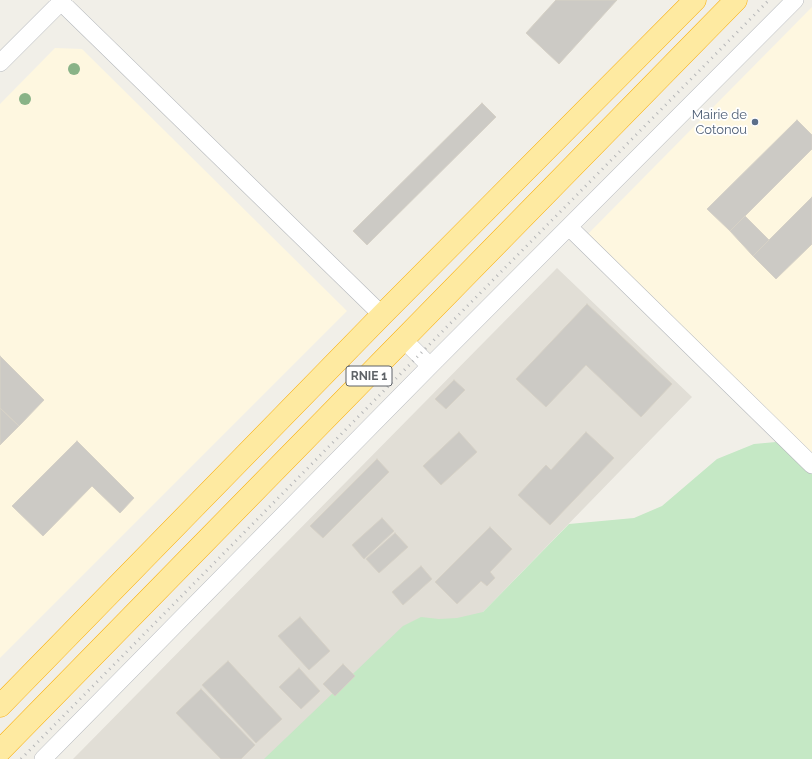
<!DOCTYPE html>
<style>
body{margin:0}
canvas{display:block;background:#f1efe8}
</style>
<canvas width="812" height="759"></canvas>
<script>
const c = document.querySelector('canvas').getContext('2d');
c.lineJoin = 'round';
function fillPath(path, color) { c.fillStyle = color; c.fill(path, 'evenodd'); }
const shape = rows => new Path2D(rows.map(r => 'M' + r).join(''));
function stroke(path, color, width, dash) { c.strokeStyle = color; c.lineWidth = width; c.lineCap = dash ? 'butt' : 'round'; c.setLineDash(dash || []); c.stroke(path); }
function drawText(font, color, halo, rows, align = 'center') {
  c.font = font + ' Raleway,sans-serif'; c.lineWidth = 3.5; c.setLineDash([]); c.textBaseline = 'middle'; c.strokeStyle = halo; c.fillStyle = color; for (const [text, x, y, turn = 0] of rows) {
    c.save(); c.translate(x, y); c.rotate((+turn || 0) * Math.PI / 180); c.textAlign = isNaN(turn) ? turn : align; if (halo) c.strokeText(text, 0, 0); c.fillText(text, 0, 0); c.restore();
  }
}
const commercial = shape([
 [812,7,812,466,585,237],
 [55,48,82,49,347,311,0,658,0,104]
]);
const education = shape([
 [557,268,692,397,340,759,73,759]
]);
const green = shape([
 [776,442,783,445,812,474,812,759,264,759,403,626,421,617,439,619,457,618,483,612,569,524,634,518,662,506,717,459,754,444]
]);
const building = shape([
 [556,0,617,0,559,64,526,33,556,0],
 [482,103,496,117,367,245,353,231,482,103],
 [797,120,812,135,812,149,730,231,707,209,797,120],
 [812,197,812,244,776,279,753,256,812,197],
 [745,216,769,240,753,256,730,231,745,216],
 [587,304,672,384,641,417,586,365,546,407,516,379,587,304],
 [0,356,44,400,19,426,0,408,0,356],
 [454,380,465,390,446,409,435,399,454,380],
 [0,408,19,426,0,445,0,408],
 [459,432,477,452,441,485,423,466,459,432],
 [586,432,614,458,550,525,518,495,546,465,551,470,586,432],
 [77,441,134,498,120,513,92,486,43,536,12,506,77,441],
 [377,459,389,472,323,538,310,526,377,459],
 [382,518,394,531,364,559,352,545,382,518],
 [490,527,512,549,490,572,495,578,487,586,481,581,457,604,435,582,490,527],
 [395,533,408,547,379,573,366,559,395,533],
 [421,566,432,579,403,605,392,592,421,566],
 [300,617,330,651,309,670,278,636,300,617],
 [228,661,282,719,256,743,202,685,228,661],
 [343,664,355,676,335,696,323,684,343,664],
 [299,668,320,691,301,709,279,687,299,668],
 [201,689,255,745,241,759,221,759,176,713,201,689]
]);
const minor = shape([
 [59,0,382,315],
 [0,63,63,0],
 [570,228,812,465],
 [404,340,430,366],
 [43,759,430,366,795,0]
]);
const trunk = shape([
 [0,706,382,315,695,0],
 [0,751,736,0]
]);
const rail = shape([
 [21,759,769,0]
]);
const trees = [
 [74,69],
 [25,99]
];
const markers = [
 [755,122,4,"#5c6f8a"]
];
const shields = [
 [369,376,46]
];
const shieldNames = [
 ["RNIE 1",369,376]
];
const serviceNames = [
 ["Mairie de",747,115],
 ["Cotonou",747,130]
];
fillPath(commercial, '#fef7e0');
fillPath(education, '#e1ded6');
fillPath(green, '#c5e8c5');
fillPath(building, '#cccac5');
stroke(building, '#d6d1c6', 1);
stroke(minor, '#b5b8bc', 18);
stroke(trunk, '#f9ab00', 23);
stroke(minor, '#fff', 17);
stroke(trunk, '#feeaa1', 22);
stroke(rail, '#b6b7b8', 3, [1, 5]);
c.fillStyle = '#89b387';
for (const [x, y] of trees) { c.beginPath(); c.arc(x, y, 6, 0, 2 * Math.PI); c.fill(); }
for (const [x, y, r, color] of markers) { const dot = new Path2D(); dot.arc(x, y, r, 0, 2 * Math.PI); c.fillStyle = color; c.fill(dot); stroke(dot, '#fff', 1.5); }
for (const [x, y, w] of shields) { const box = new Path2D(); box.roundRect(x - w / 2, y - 10, w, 20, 3); c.fillStyle = '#fff'; c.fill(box); stroke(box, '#5f6368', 1); }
drawText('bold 12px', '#5f6368', null, shieldNames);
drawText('13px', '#4e5e75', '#fff', serviceNames, 'right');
</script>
